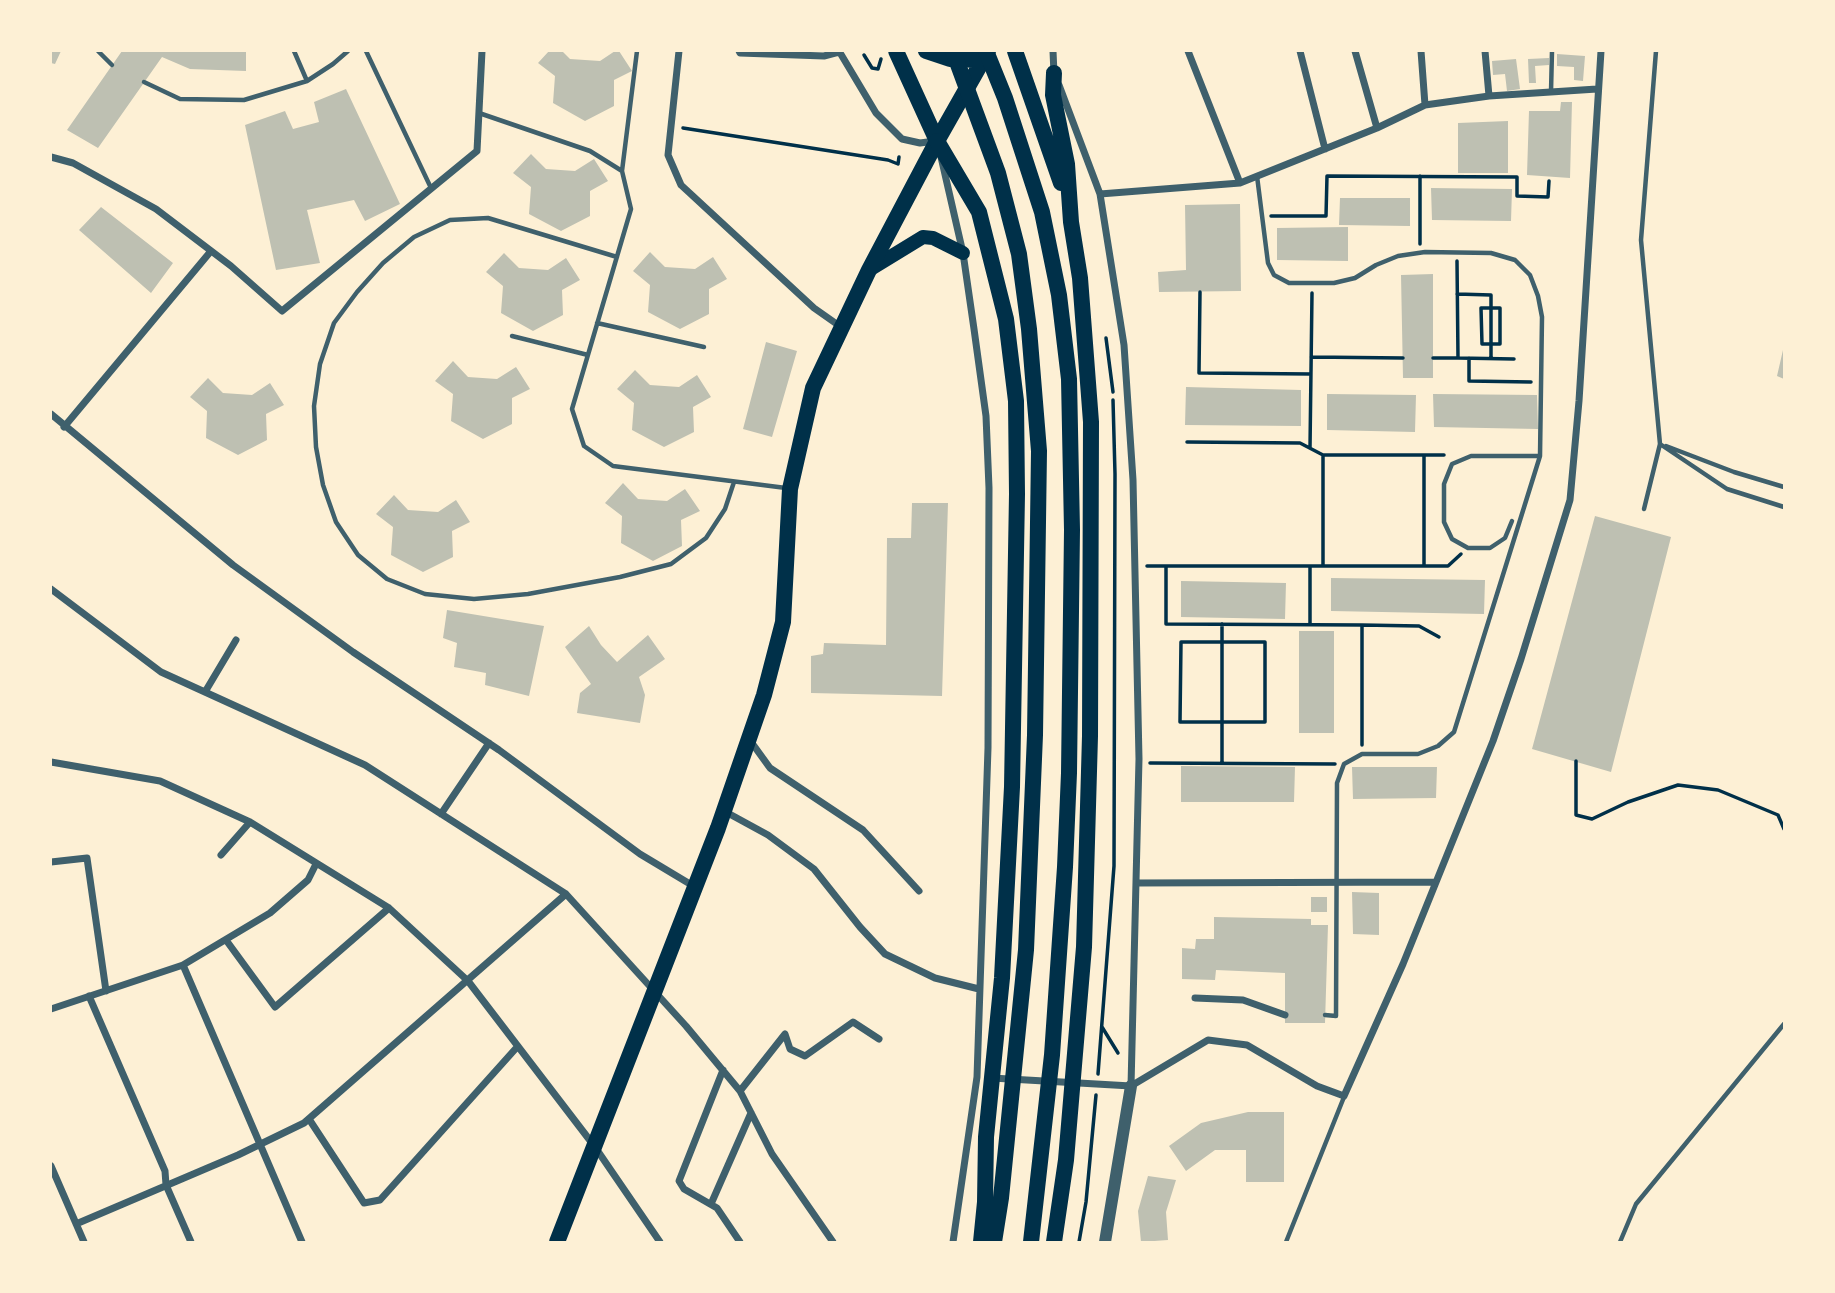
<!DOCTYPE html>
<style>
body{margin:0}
#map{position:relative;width:1835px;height:1293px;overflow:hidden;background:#fdf0d5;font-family:"Titillium Web",sans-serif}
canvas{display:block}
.frame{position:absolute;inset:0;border:52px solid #fdf0d5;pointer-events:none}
</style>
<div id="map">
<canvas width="1835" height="1293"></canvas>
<div class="frame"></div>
</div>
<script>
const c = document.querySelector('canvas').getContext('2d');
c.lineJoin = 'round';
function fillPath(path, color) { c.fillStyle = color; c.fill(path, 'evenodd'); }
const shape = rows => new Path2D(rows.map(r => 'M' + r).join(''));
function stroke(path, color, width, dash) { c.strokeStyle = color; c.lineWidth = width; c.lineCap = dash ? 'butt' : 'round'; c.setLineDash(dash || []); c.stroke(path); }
const pier = shape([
 [963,51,983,51,1024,158,1044,251,1058,347,1069,464,1065,811,1047,1078,1026,1242,1007,1242,1015,1200,1029,1074,1046,810,1056,465,1027,255,1008,165,980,86]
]);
const building = shape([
 [51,51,61,51,55,64,51,63],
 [122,51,246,51,246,71,190,69,162,57,98,148,67,130],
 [549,51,562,51,570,59,600,61,615,51,619,51,632,71,614,80,614,106,585,121,553,103,555,76,538,63],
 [1557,54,1585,56,1583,81,1574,80,1574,67,1557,66],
 [1549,58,1549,65,1535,66,1536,83,1529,83,1528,59],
 [1516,59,1520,89,1507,91,1505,74,1493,75,1492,61],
 [346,89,400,204,365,221,354,200,307,210,320,263,276,270,245,125,285,111,293,129,319,122,314,102],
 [1561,102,1572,102,1570,178,1527,175,1529,111,1560,111],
 [1508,121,1508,173,1458,173,1458,123],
 [531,154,546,169,575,171,594,159,608,181,590,191,590,216,561,231,529,214,531,187,513,173],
 [1431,188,1512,189,1511,221,1432,220],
 [1340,198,1410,198,1410,226,1339,225],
 [1240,204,1241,291,1159,292,1158,272,1186,270,1185,205],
 [101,207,173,263,151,293,79,230],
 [1348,227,1348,261,1277,260,1277,228],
 [650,252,665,267,695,269,713,257,727,279,709,289,709,314,680,329,648,312,650,285,633,271],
 [504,253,519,268,548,270,566,258,580,280,562,290,563,315,533,331,501,313,503,286,486,272],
 [1433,274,1433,378,1403,378,1401,275],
 [766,342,797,351,772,437,743,429],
 [1783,350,1784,351,1784,379,1777,376],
 [453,361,468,377,497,379,516,367,530,389,512,398,512,424,483,439,451,421,453,394,435,381],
 [635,370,650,385,679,387,697,375,711,397,693,407,694,432,664,447,632,430,634,403,617,389],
 [208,378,223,393,252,395,270,383,284,405,266,414,267,440,238,455,206,438,207,411,190,397],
 [1186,387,1301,390,1301,426,1185,425],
 [1327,394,1416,395,1415,432,1327,430],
 [1433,394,1537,395,1538,429,1434,427],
 [623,483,638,499,667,501,685,489,700,511,681,520,682,546,653,561,621,543,622,516,605,503],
 [394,495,408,510,438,512,456,500,470,522,452,531,453,557,423,572,391,555,393,527,376,514],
 [912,503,948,503,942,696,811,693,811,656,823,654,824,643,886,645,887,538,911,538],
 [1595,516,1671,537,1611,772,1532,749],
 [1331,578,1485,580,1484,614,1331,611],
 [1181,581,1286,583,1285,619,1181,617],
 [447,610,544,626,529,696,485,685,486,673,454,667,457,643,443,638],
 [589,626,601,645,617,662,648,635,665,659,639,677,645,695,640,723,577,713,580,693,591,684,565,647],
 [1299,631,1334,631,1334,733,1299,733],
 [1181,766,1295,767,1294,802,1181,802],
 [1352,767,1437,767,1436,798,1353,799],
 [1352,892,1379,893,1379,935,1353,934],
 [1311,897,1327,897,1327,912,1311,912],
 [1214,917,1311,919,1311,925,1328,925,1325,1023,1285,1023,1285,973,1216,970,1215,980,1182,979,1182,948,1195,949,1196,939,1214,939],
 [1248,1112,1284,1112,1284,1182,1246,1182,1246,1150,1215,1150,1186,1171,1169,1146,1201,1123],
 [1148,1176,1176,1180,1166,1212,1168,1240,1141,1242,1138,1211]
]);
const path = shape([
 [864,55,872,68,878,69,881,59],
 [683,128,888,160,898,164,899,157],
 [1271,216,1326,216,1327,176,1517,177,1517,196,1548,197,1549,181],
 [1420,244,1420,176],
 [1200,292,1199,373,1311,374],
 [1457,294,1491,295,1491,358],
 [1481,308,1500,308,1500,344,1482,344,1481,308],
 [1106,338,1113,392],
 [1311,357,1403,358],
 [1433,358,1458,358,1457,261],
 [1458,358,1514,359],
 [1469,358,1469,381,1531,382],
 [1187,442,1300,443,1323,455,1444,455],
 [1310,448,1312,293],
 [1323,455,1323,566],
 [1424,565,1424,455],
 [1147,566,1166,566],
 [1310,566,1448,566,1461,554],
 [1310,624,1310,566,1166,566,1166,624,1362,625,1362,745],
 [1362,625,1419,626,1439,637],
 [1181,642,1265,642,1265,722,1180,722,1181,642],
 [1576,761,1576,815,1592,819,1628,802,1678,785,1718,790,1778,815,1784,829],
 [1222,762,1222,624],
 [1150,763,1335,764],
 [1102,1027,1118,1053],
 [1098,1074,1114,866,1115,474,1113,400],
 [1079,1242,1086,1202,1096,1095]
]);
const service = shape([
 [98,51,112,65],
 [294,51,307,81],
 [366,51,431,188],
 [144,82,180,99,244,100,307,81,333,64,348,51],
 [1551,92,1552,51],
 [479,113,590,151,622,171,631,209,572,409,584,446,613,466,786,488],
 [622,171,637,51],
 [1257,176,1268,263,1274,275,1289,283,1334,283,1355,278,1376,265,1398,256,1425,252,1491,253,1515,260,1530,275,1538,296,1542,317,1540,456,1454,732,1438,746,1418,754,1362,754,1344,764,1337,783,1336,1016,1325,1015],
 [617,257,488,218,450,220,414,237,383,263,357,292,334,323,320,364,314,406,316,447,323,485,336,522,358,555,387,579,425,594,474,599,528,594,620,577,671,564,706,538,725,509,734,482],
 [597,323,704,347],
 [512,336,588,355],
 [1660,444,1727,489,1784,507],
 [1666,446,1734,472,1784,487],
 [1644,509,1660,444,1641,240,1656,51],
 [1512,521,1505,538,1490,548,1468,548,1452,539,1444,522,1444,484,1452,464,1471,456,1540,456],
 [1286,1242,1344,1097],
 [1620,1242,1636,1204,1784,1024]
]);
const minor = shape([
 [679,51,668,155,681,185,814,308,841,327],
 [739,51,740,53,824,56,839,52],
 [839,51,876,113,902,139,920,143,935,141],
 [1053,51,1054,74],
 [1188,51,1240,183],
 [1300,51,1325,149],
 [1355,51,1377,128],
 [1421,51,1425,105],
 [1485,51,1489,96],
 [1059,85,1100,194,1124,345,1133,480,1139,759,1131,1086],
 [51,157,73,163,156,209,231,266,282,311,477,151,482,51],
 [941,157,963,253,974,329,986,416,989,488,988,748,977,1077,953,1242],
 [1100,194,1240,183,1377,128,1425,105,1489,96,1597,89],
 [51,414,233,565,353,652,499,750,640,854,695,887],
 [64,427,211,251],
 [51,589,161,672,365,765,566,894,686,1026,740,1091,772,1154,833,1242],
 [205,692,236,640],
 [749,739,770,768,863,830,919,891],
 [51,762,160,781,250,822,389,908,468,981,595,1147,660,1242],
 [724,811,768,835,814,869,860,927,885,954,935,978,979,989],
 [441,814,489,743],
 [221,855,250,822],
 [51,862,87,858,106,991],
 [1136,883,1436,882],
 [226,940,275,1007,389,908],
 [183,965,302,1242],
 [89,996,165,1171,166,1185,191,1242],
 [1195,998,1243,1000,1285,1015],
 [51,1009,183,965,270,913,308,880,316,864],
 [723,1070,679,1181,684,1189,717,1208,740,1242],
 [992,1078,1131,1086],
 [1131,1086,1208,1040,1247,1045,1317,1086,1344,1096,1403,964,1493,741,1521,659,1570,500,1579,401,1601,51],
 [740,1091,785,1034,790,1049,805,1056,853,1022,879,1039],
 [309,1119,364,1203,380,1200,518,1046],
 [51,1166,84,1242],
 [711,1204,751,1113],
 [76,1224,238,1155,304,1123,566,894]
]);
const tertiary = shape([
 [1105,1242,1131,1086]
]);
const secondary = shape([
 [869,270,923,237,933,238,963,253]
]);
const primary = shape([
 [896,51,937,141],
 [926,51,950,59,981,60],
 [557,1242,718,828,764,695,783,622,790,489,813,388,869,270,937,141,988,51]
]);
const trunk = shape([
 [953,51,998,173,1019,254,1029,329,1039,451,1035,735,1026,950,1001,1198,994,1242],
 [986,51,1005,98,1042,212,1059,295,1069,379,1072,530,1069,773,1065,867,1052,1055,1031,1242],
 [1015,51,1061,183],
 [937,141,979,212,1006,319,1016,401,1017,494,1012,787,1002,978,986,1137,985,1202,981,1242],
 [1054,1242,1066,1160,1084,947,1090,736,1091,422,1080,278,1071,222,1067,164,1053,95,1054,73]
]);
fillPath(pier, '#fdf0d5');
fillPath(building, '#bec0b2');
stroke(path, '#003049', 3.5);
stroke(service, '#3f606c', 4.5);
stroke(minor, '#3f606c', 7);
stroke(tertiary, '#3f606c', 12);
stroke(secondary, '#003049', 14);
stroke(primary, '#003049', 16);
stroke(trunk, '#003049', 16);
</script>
